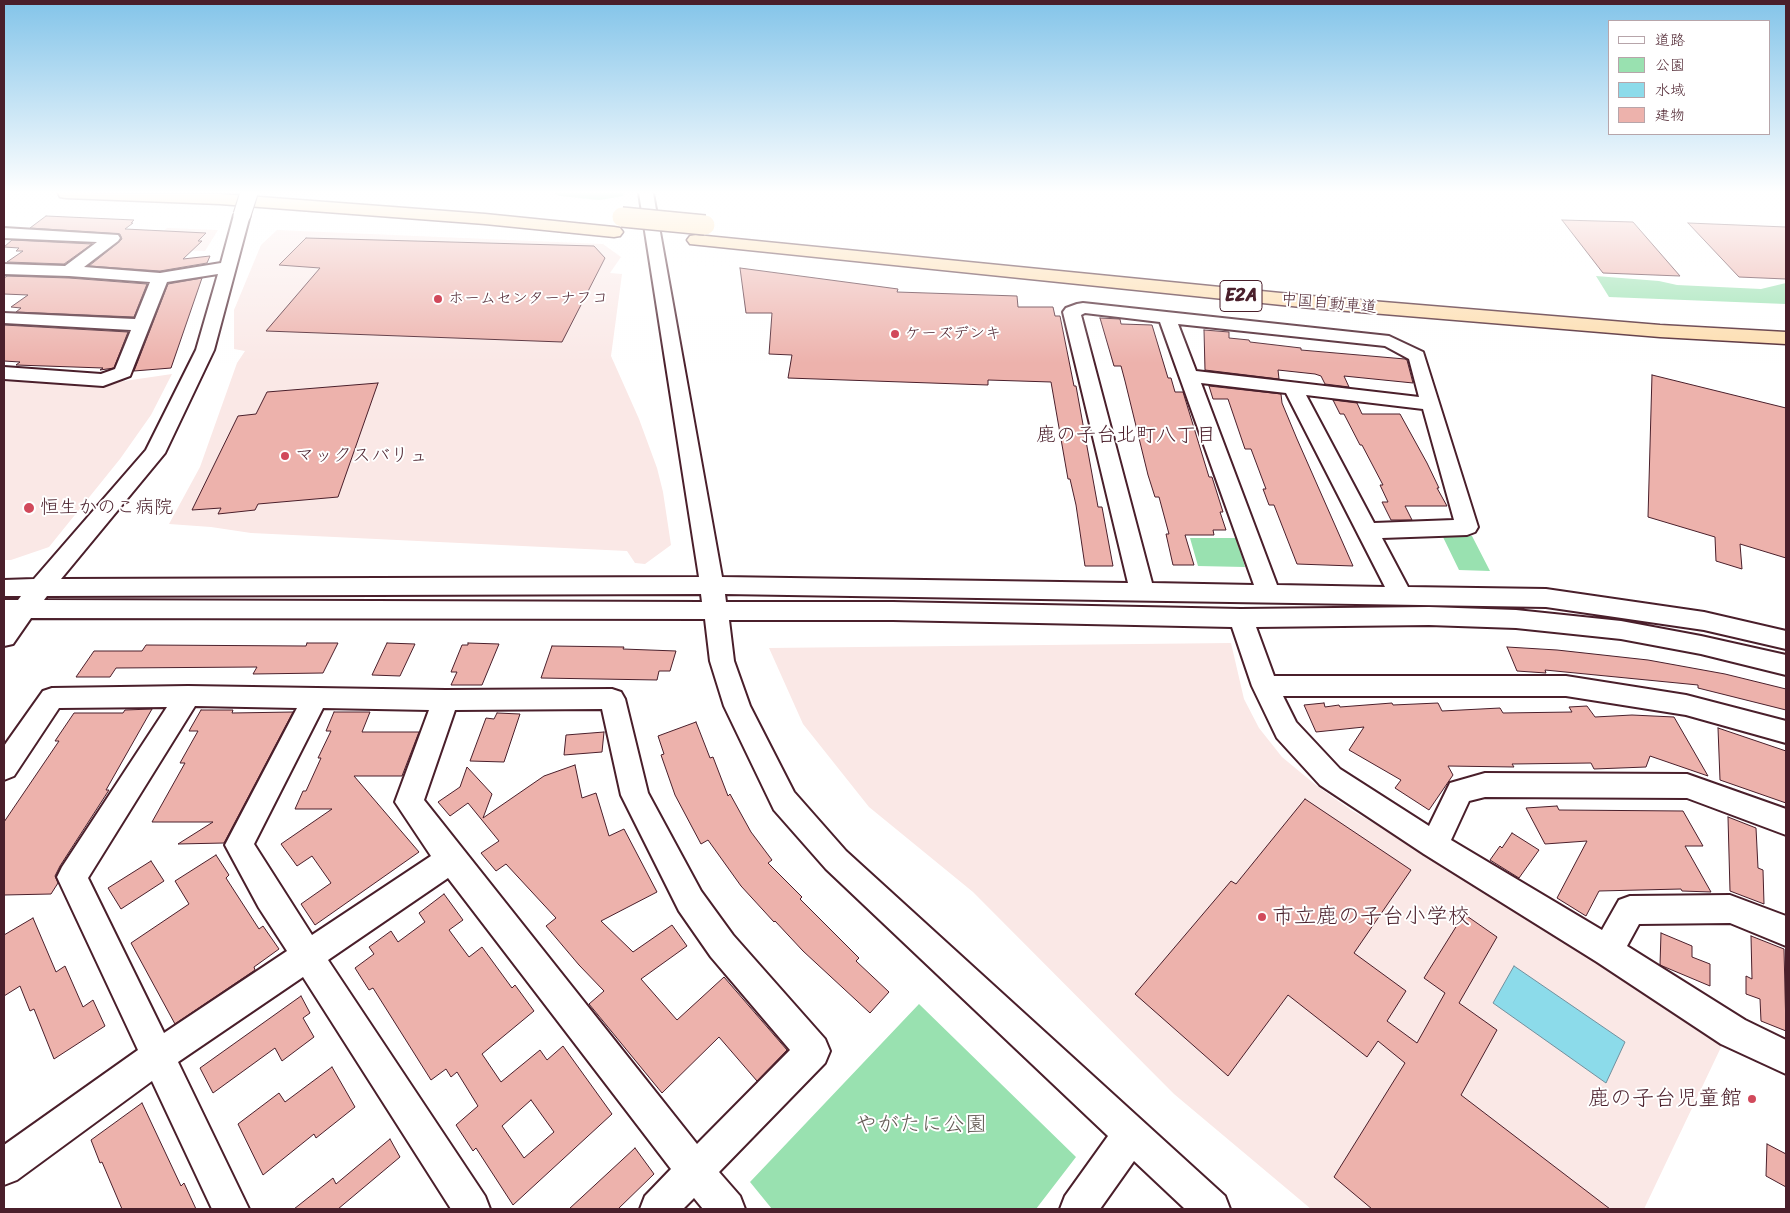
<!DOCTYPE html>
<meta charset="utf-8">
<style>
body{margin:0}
#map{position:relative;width:1790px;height:1213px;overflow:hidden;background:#fff;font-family:Sriracha,"Klee One",sans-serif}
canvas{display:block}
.frame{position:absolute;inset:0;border:5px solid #4a1f2b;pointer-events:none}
.legend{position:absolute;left:1608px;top:20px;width:162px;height:115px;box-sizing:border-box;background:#fff;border:1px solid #b7a5aa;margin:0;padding:6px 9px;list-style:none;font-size:15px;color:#4a1f2b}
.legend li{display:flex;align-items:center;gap:10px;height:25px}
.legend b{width:25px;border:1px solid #b7a5aa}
</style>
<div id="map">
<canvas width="1790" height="1213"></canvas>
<div class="frame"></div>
<ul class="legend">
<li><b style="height:6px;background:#fff"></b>道路</li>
<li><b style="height:14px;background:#99e1b0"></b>公園</li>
<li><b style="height:14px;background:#8cdbea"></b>水域</li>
<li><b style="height:14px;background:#edb2ac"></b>建物</li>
</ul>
</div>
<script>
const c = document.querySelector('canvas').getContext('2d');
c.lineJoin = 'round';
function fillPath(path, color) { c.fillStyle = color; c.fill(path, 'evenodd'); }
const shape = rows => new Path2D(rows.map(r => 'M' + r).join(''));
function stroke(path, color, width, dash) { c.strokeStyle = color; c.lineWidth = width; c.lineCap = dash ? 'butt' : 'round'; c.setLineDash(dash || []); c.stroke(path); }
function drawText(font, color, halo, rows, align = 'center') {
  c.font = font + ' Sriracha,"Klee One",sans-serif'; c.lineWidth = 4; c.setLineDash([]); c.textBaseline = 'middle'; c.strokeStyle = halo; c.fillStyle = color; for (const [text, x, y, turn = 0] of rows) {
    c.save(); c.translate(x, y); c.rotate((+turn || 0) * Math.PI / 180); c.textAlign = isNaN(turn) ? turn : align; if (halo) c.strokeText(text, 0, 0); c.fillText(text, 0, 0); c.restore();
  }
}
const built = shape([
 [167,228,218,230,205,251,143,249],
 [277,230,603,244,621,257,610,273,622,274,611,356,639,419,657,468,663,492,671,545,645,564,635,563,627,551,251,533,211,527,169,524,200,467,237,363,245,351,234,349,234,310,261,245],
 [172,374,151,415,120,459,49,547,11,560,4,560,4,380,97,385],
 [1231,643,1244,699,1259,728,1282,757,1317,786,1351,810,1446,865,1723,1043,1644,1209,1311,1209,1174,1094,973,892,869,807,803,724,769,648]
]);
const green = shape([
 [554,193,623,193,624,196,599,200,560,196],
 [1596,276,1659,281,1677,285,1761,289,1786,283,1786,304,1609,297],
 [1442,535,1472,536,1490,571,1459,570],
 [1190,538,1236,538,1245,567,1198,566],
 [919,1004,1076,1157,1036,1209,772,1209,750,1182]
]);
const water = shape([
 [1514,966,1625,1042,1606,1083,1493,1003,1514,966]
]);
const building = shape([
 [46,216,134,220,131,223,133,223,125,229,206,233,198,241,202,241,183,259,210,256,207,263,160,271,89,266,119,242,122,239,120,234,30,228,46,216],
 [1562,220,1633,222,1680,276,1603,273,1562,220],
 [1688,223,1786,227,1786,279,1739,277,1688,223],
 [306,238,594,246,605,258,562,342,266,331,320,268,279,265,306,238],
 [12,240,92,244,64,264,7,262,23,251,16,251,19,248,4,247,12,240],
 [740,268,898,289,897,292,1017,296,1018,307,1053,307,1055,316,1060,316,1074,386,1076,386,1098,507,1102,507,1113,566,1085,566,1076,505,1070,479,1068,479,1051,382,988,380,988,385,788,378,792,355,769,354,772,313,746,313,740,268],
 [7,276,69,278,147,284,134,317,16,312,21,308,11,307,28,295,4,294,4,278,7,276],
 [202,278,171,368,134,371,168,284,202,278],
 [1100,318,1120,319,1121,324,1152,325,1168,378,1171,378,1175,392,1183,392,1209,477,1212,477,1223,512,1220,512,1226,530,1213,530,1214,535,1185,535,1194,565,1173,565,1166,534,1169,534,1159,497,1155,497,1148,475,1125,381,1121,366,1114,366,1100,318],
 [4,325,128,332,114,368,100,370,103,368,16,365,20,362,4,361,4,325],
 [1204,330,1229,332,1229,338,1249,340,1250,342,1301,348,1301,350,1405,359,1407,360,1413,383,1344,376,1349,387,1325,384,1321,376,1315,374,1278,370,1279,379,1205,370,1204,330],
 [1652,375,1786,408,1786,558,1740,544,1742,569,1716,561,1715,537,1648,517,1652,375],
 [378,383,338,497,258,504,255,510,218,514,221,508,192,510,238,416,256,414,267,392,378,383],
 [1209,386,1281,394,1282,403,1297,439,1353,566,1297,564,1274,505,1269,505,1263,489,1266,489,1251,449,1245,449,1228,399,1213,399,1209,386],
 [1333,400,1357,403,1362,414,1400,414,1427,463,1439,488,1437,488,1447,506,1405,506,1412,520,1391,520,1382,502,1388,502,1380,485,1383,485,1362,445,1360,445,1344,414,1340,414,1333,400],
 [307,643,338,643,323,673,253,674,257,667,116,668,110,677,76,677,94,651,142,651,146,645,306,646,307,643],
 [387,643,415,644,400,676,372,675,387,643],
 [468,643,499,644,482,685,451,685,457,672,451,672,462,645,468,645,468,643],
 [552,646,624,647,623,649,676,651,670,671,659,671,657,680,541,678,552,646],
 [1507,647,1557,650,1648,660,1725,674,1786,689,1786,710,1698,688,1698,685,1545,670,1546,673,1517,671,1507,647],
 [1324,703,1325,707,1339,705,1340,707,1392,703,1393,705,1438,703,1442,711,1500,708,1503,713,1572,712,1569,707,1587,706,1595,717,1632,715,1674,717,1708,776,1650,756,1646,767,1594,769,1591,763,1512,764,1514,767,1448,766,1453,775,1429,810,1395,788,1401,780,1349,750,1364,727,1316,732,1304,705,1324,703],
 [152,709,106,790,109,790,60,866,55,876,58,883,51,894,4,895,4,822,59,741,55,741,74,713,123,713,125,710,152,709],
 [201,710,233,710,232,713,293,712,224,843,178,844,213,822,152,822,185,763,180,763,198,731,189,731,201,710],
 [334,712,370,712,362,732,419,732,402,776,354,776,419,852,315,925,301,904,331,883,312,856,297,866,281,844,332,809,295,809,303,791,306,791,321,758,318,758,331,731,326,731,334,712],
 [497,713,520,714,504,762,470,761,486,718,494,719,497,713],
 [696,722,710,758,713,757,728,796,730,794,751,832,772,860,768,863,802,897,800,899,859,958,856,961,889,992,870,1013,803,951,775,921,774,922,741,886,708,840,701,844,675,795,661,755,664,754,658,736,696,722],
 [1718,728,1786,751,1786,803,1720,780,1718,728],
 [604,732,602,752,564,755,566,735,604,732],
 [575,765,582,798,596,793,609,836,624,829,657,892,601,921,633,952,672,925,687,946,641,979,677,1020,724,977,787,1050,757,1081,719,1037,662,1093,589,1004,604,991,579,965,546,926,556,918,506,864,496,871,481,853,499,841,468,803,450,816,438,802,460,787,467,767,492,794,483,818,544,776,575,765],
 [1305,799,1411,870,1354,953,1406,991,1387,1021,1417,1043,1445,993,1424,978,1464,914,1497,937,1459,1003,1497,1030,1461,1095,1610,1209,1372,1209,1334,1177,1405,1063,1378,1041,1367,1057,1288,995,1228,1076,1135,994,1231,881,1236,884,1305,799],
 [1557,806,1559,810,1683,811,1703,846,1685,846,1711,892,1682,891,1681,889,1599,891,1586,916,1557,898,1587,841,1545,844,1526,808,1557,806],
 [1728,817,1756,828,1758,868,1763,870,1764,904,1730,891,1728,817],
 [1512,833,1539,850,1519,878,1490,860,1500,846,1502,848,1512,833],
 [216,855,229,875,226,878,259,929,263,926,279,949,254,967,255,970,175,1024,131,943,189,904,175,881,216,855],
 [151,861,164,881,121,909,108,888,151,861],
 [444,894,463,920,449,930,469,957,482,947,512,988,515,985,534,1011,482,1054,501,1082,540,1050,547,1060,563,1046,612,1114,513,1205,476,1148,473,1151,456,1125,478,1106,457,1072,451,1077,446,1069,431,1080,373,988,369,990,355,968,374,954,369,947,391,931,398,942,425,922,419,913,444,894],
 [531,1100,554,1132,524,1158,502,1126,531,1100],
 [33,918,56,972,65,966,83,1007,93,1000,105,1026,54,1059,34,1009,30,1011,20,986,4,996,4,935,33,918],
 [1661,933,1692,946,1692,957,1710,964,1710,986,1660,965,1661,933],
 [1751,936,1784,949,1786,1031,1761,1021,1760,999,1746,994,1746,976,1752,979,1751,936],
 [301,996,310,1013,303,1018,314,1037,282,1061,275,1048,213,1093,200,1068,301,996],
 [332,1067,355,1107,316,1138,314,1134,263,1175,238,1124,279,1093,285,1102,332,1067],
 [142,1103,181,1186,184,1183,196,1209,122,1209,102,1162,100,1163,91,1140,142,1103],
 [390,1139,400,1157,338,1209,294,1209,333,1178,336,1184,390,1139],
 [1767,1144,1786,1154,1786,1187,1766,1176,1767,1144],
 [635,1148,654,1174,618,1209,569,1209,635,1148]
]);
const minor = shape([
 [639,193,653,193,722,577,1128,583,1063,312,1066,308,1077,304,1083,303,1389,336,1423,352,1478,527,1475,532,1467,535,1382,538,1408,587,1546,589,1704,612,1786,631,1786,649,1704,630,1546,607,725,594,726,602,893,602,1241,609,1429,607,1516,610,1621,621,1701,636,1786,655,1786,675,1701,654,1621,639,1516,628,1429,625,1256,627,1274,676,1566,676,1686,695,1786,721,1786,743,1686,715,1566,696,1283,696,1296,722,1340,769,1429,826,1450,783,1485,773,1687,774,1786,809,1786,835,1687,798,1485,797,1469,801,1451,840,1602,930,1619,900,1630,896,1730,895,1786,916,1786,946,1730,923,1639,924,1627,946,1745,1020,1786,1040,1786,1074,1721,1044,1597,962,1424,854,1320,785,1277,738,1252,686,1232,627,893,620,729,620,734,661,750,706,794,792,846,851,1225,1196,1230,1209,1185,1209,1134,1161,1100,1209,1060,1209,1065,1196,1108,1136,826,869,774,810,724,706,710,661,705,619,31,618,13,644,4,646,4,600,18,600,21,596,4,596,4,580,34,579,146,450,196,350,218,274,167,282,130,376,103,386,4,379,4,367,101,374,115,369,131,330,4,323,4,313,135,319,150,282,69,276,4,274,4,264,65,266,97,242,4,238,4,228,118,235,120,238,118,241,84,267,160,273,221,263,234,215,237,212,242,210,247,212,250,215,214,350,165,453,61,579,699,577,639,193],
 [1085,313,1160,322,1254,585,1152,583,1081,315,1085,313],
 [1178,324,1385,346,1409,359,1419,397,1196,371,1178,324],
 [1201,383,1286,393,1385,587,1277,585,1201,383],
 [1306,395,1423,409,1454,520,1374,523,1306,395],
 [701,594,702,602,44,600,47,596,701,594],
 [188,686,446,690,612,689,621,692,625,699,648,793,701,891,733,935,825,1039,830,1051,825,1063,719,1172,740,1196,745,1209,703,1209,694,1198,683,1209,640,1209,645,1196,671,1169,448,878,328,960,485,1196,490,1209,451,1209,303,977,178,1062,249,1209,212,1209,152,1081,17,1180,4,1185,4,1145,138,1050,57,877,62,867,167,707,59,708,14,776,4,780,4,746,43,691,52,688,188,686],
 [195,706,297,708,225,845,259,908,287,951,164,1033,88,878,195,706],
 [323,708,429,710,395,802,431,856,312,935,254,844,323,708],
 [602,709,621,795,679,911,711,957,790,1050,697,1144,424,800,455,710,602,709]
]);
const highway = shape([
 [58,193,220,194,485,214,614,227,620,228,623,232,620,236,614,237,485,224,220,204,66,198,60,197,58,193],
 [696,235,1311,296,1660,325,1786,332,1786,344,1660,337,1311,308,690,244,687,240,690,236,696,235]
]);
const minorBridge = shape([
 [242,215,249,193]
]);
const highwayBridge = shape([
 [622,217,705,225]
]);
const markers = [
 [438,299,5,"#d1495b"],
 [895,334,5,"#d1495b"],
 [285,456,5,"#d1495b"],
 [29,508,6,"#d1495b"],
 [1262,917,5,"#d1495b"],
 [1752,1099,5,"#d1495b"]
];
const farPoinames = [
 ["ホームセンターナフコ",448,299],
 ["ケーズデンキ",905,334]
];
const farStreetnames = [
 ["中国自動車道",1329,304,5]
];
const shields = [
 [1241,296,42]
];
const shieldNames = [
 ["E2A",1241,296]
];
const poiNames = [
 ["マックスバリュ",295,456],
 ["恒生かのこ病院",40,508]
];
const neighbourhoodNames = [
 ["鹿の子台北町八丁目",1126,436]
];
const nearPoinames = [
 ["市立鹿の子台小学校",1272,917],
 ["鹿の子台児童館",1742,1099,"right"]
];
const nearParknames = [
 ["やがたに公園",921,1125]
];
fillPath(built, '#fae8e6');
fillPath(green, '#99e1b0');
fillPath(water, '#8cdbea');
stroke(water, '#72909e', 1);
fillPath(building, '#edb2ac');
stroke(building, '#4a1f2b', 1);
stroke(minor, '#4a1f2b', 4);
stroke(highway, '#4a1f2b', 3);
fillPath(minor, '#fff');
fillPath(highway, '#fddcac');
stroke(minorBridge, '#4a1f2b', 19, []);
stroke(highwayBridge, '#4a1f2b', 22, []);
stroke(minorBridge, '#fff', 17);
stroke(highwayBridge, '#fddcac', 19);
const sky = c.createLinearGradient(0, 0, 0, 363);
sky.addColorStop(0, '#83c4e9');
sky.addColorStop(0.53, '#fff');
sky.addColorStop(1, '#ffffff00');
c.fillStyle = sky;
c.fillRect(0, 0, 1790, 363);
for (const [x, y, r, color] of markers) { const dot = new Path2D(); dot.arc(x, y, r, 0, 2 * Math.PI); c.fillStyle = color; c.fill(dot); stroke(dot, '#fff', 2); }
drawText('16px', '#4a1f2b', '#fff', farPoinames, 'left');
drawText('16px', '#4a1f2b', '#fff', farStreetnames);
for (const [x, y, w] of shields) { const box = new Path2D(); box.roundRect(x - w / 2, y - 15.5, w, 31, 4); c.fillStyle = '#fff'; c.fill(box); stroke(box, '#4a1f2b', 1); }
drawText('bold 18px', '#4a1f2b', null, shieldNames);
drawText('19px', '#4a1f2b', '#fff', poiNames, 'left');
drawText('20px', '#4a1f2b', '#fff', neighbourhoodNames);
drawText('22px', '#4a1f2b', '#fff', nearPoinames, 'left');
drawText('22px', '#625953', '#fff', nearParknames);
</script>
